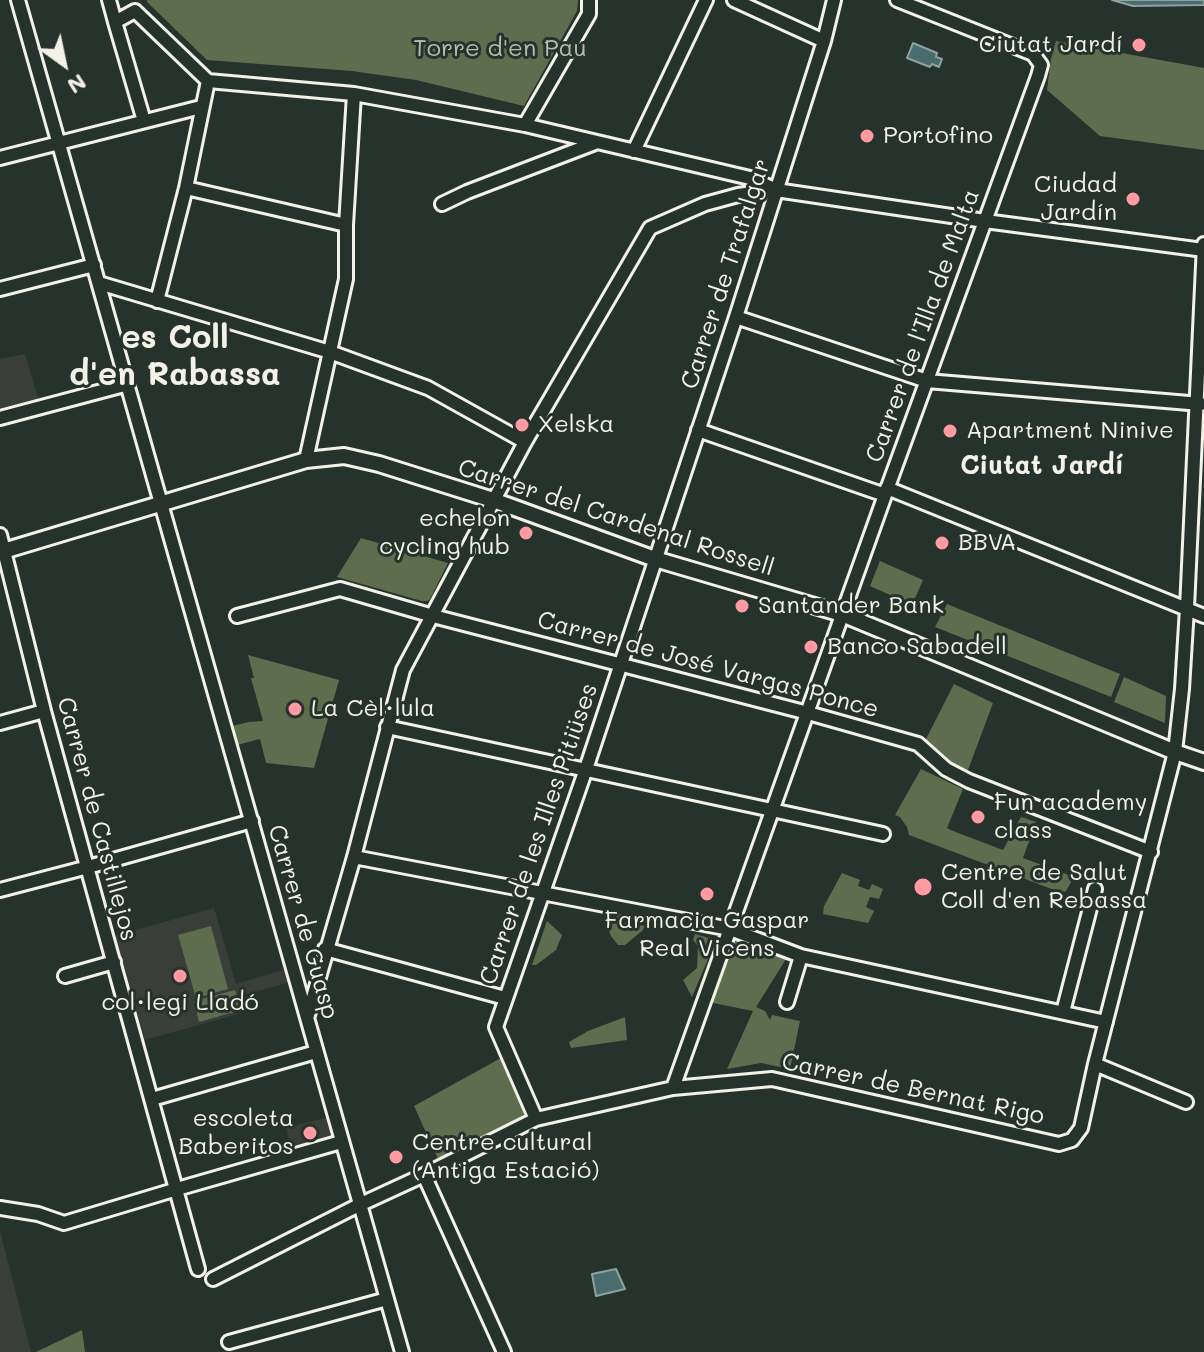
<!DOCTYPE html>
<meta charset="utf-8">
<style>
body{margin:0}
#map{position:relative;width:1204px;height:1352px;overflow:hidden;background:#26332d;font-family:Mali,sans-serif}
canvas{display:block}
.north{position:absolute;left:24px;top:24px;width:80px;height:80px;-webkit-text-stroke:6px #26332d;paint-order:stroke;rotate:147deg;font-size:22px;font-weight:700;line-height:32px;text-align:center;color:#f4f1e8}
.north::after{content:'';display:block;margin:auto;width:28px;height:36px;background:#f4f1e8;clip-path:polygon(50% 0,100% 100%,50% 72%,0 100%)}
</style>
<div id="map">
<canvas width="1204" height="1352"></canvas>
<div class="north">N</div>
</div>
<script>
const c = document.querySelector('canvas').getContext('2d');
c.lineJoin = 'round';
function fillPath(path, color) { c.fillStyle = color; c.fill(path, 'evenodd'); }
const shape = rows => new Path2D(rows.map(r => 'M' + r).join(''));
function stroke(path, color, width, dash) { c.strokeStyle = color; c.lineWidth = width; c.lineCap = dash ? 'butt' : 'round'; c.setLineDash(dash || []); c.stroke(path); }
function drawText(font, color, halo, rows, align = 'center') {
  c.font = font + ' Mali,sans-serif'; c.lineWidth = 6; c.setLineDash([]); c.textBaseline = 'middle'; c.strokeStyle = halo; c.fillStyle = color; for (const [text, x, y, turn = 0] of rows) {
    c.save(); c.translate(x, y); c.rotate((+turn || 0) * Math.PI / 180); c.textAlign = isNaN(turn) ? turn : align; if (halo) c.strokeText(text, 0, 0); c.fillText(text, 0, 0); c.restore();
  }
}
const built = shape([
 [25,354,39,401,0,411,0,359],
 [214,908,236,984,287,969,290,982,241,996,245,1012,145,1040,115,936],
 [328,1117,334,1137,291,1149,286,1128],
 [0,1231,31,1352,0,1352]
]);
const green = shape([
 [147,0,578,0,577,11,524,106,416,80,352,71,207,60,147,2],
 [1056,41,1204,68,1204,150,1100,136,1047,90,1051,59],
 [361,538,448,563,430,599,427,601,422,601,337,577],
 [880,561,923,580,912,605,870,586],
 [947,604,1120,674,1111,697,935,627],
 [248,655,339,680,314,768,266,763,260,739,237,745,232,726,249,722,263,721,251,678,254,678],
 [1124,677,1166,696,1165,723,1114,702],
 [954,684,993,703,968,770,957,767,926,739],
 [921,769,963,789,947,828,953,831,1003,850,1021,817,1036,822,1023,858,1074,877,1066,891,1062,893,909,835,907,827,900,817,895,815],
 [842,873,860,880,858,886,869,890,872,884,883,889,879,899,870,897,866,907,874,911,868,923,823,914,824,906],
 [607,920,645,926,642,931,625,945,618,945,611,936,607,926],
 [547,921,562,935,556,950,536,965,532,965],
 [211,926,228,989,196,998,178,935],
 [695,934,716,940,692,997,683,980,697,968,698,946,693,940],
 [735,940,786,959,756,1007,765,1011,770,1020,772,1015,800,1021,790,1069,761,1063,727,1069,753,1011,708,1002,732,943],
 [235,990,241,1010,199,1022,194,1001],
 [625,1017,627,1040,571,1048,569,1042,588,1031],
 [501,1058,525,1115,522,1120,439,1161,414,1106],
 [82,1330,85,1352,36,1352]
]);
const water = shape([
 [1112,0,1204,0,1204,5,1133,6,1112,0],
 [913,43,937,53,936,57,942,59,939,67,932,64,930,67,907,58,913,43],
 [616,1269,625,1289,596,1296,592,1274,616,1269]
]);
const minor = shape([
 [18,0,402,1352],
 [109,0,115,22],
 [734,0,824,41],
 [135,11,208,81,354,94,525,125,589,14,589,0],
 [135,11,115,22,144,121],
 [525,125,750,178,776,190,985,221,1204,250],
 [634,151,706,0],
 [0,158,201,107],
 [186,188,346,225],
 [442,204,467,192,595,143],
 [99,283,330,352,428,388,525,442],
 [0,289,94,265],
 [157,301,186,188,208,81],
 [736,317,927,381,1201,404],
 [0,418,128,384],
 [698,430,885,495],
 [306,460,346,279,346,225,354,94],
 [887,488,1204,616],
 [0,535,44,711,198,1269],
 [237,616,340,589,433,616,808,713,918,744,946,769,969,781,1151,852],
 [0,723,44,711],
 [387,727,883,834],
 [354,857,730,929,801,956,1106,1022],
 [0,890,88,867,252,821],
 [325,949,505,998],
 [65,976,114,962],
 [787,1002,801,956],
 [1063,1012,1095,889],
 [308,1015,354,857,403,670,525,442,650,228,705,204,738,195,776,190],
 [1095,1064,1186,1102],
 [673,1088,885,495,1038,76,1041,65,1033,54,897,0],
 [152,1099,316,1052],
 [536,1119,496,1027,586,769,736,317,824,41,834,0],
 [424,1175,536,1119,673,1088,772,1079,1059,1144,1072,1140,1081,1128,1095,1064,1175,752,1182,689,1187,608,1204,244],
 [0,1208,38,1214,64,1223,177,1189,341,1142],
 [213,1279,359,1205,424,1175,504,1352],
 [229,1342,387,1299]
]);
const tertiary = shape([
 [0,552,306,460,344,456,379,464,493,500,655,559,842,614,1175,752,1204,762]
]);
const markers = [
 [1139,45,8,"#ff9aa2"],
 [867,136,8,"#ff9aa2"],
 [1133,199,8,"#ff9aa2"],
 [522,425,8,"#ff9aa2"],
 [950,431,8,"#ff9aa2"],
 [526,533,8,"#ff9aa2"],
 [942,543,8,"#ff9aa2"],
 [742,606,8,"#ff9aa2"],
 [811,647,8,"#ff9aa2"],
 [295,709,8,"#ff9aa2"],
 [978,817,8,"#ff9aa2"],
 [923,887,10,"#ff9aa2"],
 [707,894,8,"#ff9aa2"],
 [180,976,8,"#ff9aa2"],
 [310,1133,8,"#ff9aa2"],
 [396,1157,8,"#ff9aa2"]
];
const poiNames = [
 ["Ciutat Jardí",1123,45,"right"],
 ["Portofino",883,136],
 ["Ciudad",1117,185,"right"],
 ["Jardín",1117,213,"right"],
 ["Xelska",538,425],
 ["Apartment Ninive",966,431],
 ["echelon",510,519,"right"],
 ["cycling hub",510,547,"right"],
 ["BBVA",958,543],
 ["Santander Bank",758,606],
 ["Banco Sabadell",827,647],
 ["La Cèl·lula",311,709],
 ["Fun academy",994,803],
 ["class",994,831],
 ["Centre de Salut",941,873],
 ["Coll d'en Rebassa",941,901],
 ["Farmacia Gaspar",707,921,"center"],
 ["Real Vicens",707,949,"center"],
 ["col·legi Lladó",180,1003,"center"],
 ["escoleta",294,1119,"right"],
 ["Baberitos",294,1147,"right"],
 ["Centre cultural",412,1143],
 ["(Antiga Estació)",412,1171]
];
const parkNames = [
 ["Torre d'en Pau",500,49]
];
const streetNames = [
 ["Carrer de Trafalgar",726,274,-72],
 ["Carrer de l'Illa de Malta",923,326,-70],
 ["Carrer del Cardenal Rossell",616,518,18],
 ["Carrer de José Vargas Ponce",708,665,15],
 ["Carrer de Castillejos",97,819,75],
 ["Carrer de les Illes Pitiüses",539,834,-71],
 ["Carrer de Guasp",303,922,74],
 ["Carrer de Bernat Rigo",913,1089,12]
];
const neighbourhoodNames = [
 ["Ciutat Jardí",1042,466]
];
const districtNames = [
 ["es Coll",175,338],
 ["d'en Rabassa",175,375]
];
fillPath(built, '#393f38');
fillPath(green, '#5f6d4f');
fillPath(water, '#496d6e');
stroke(water, '#8da29f', 2);
stroke(minor, '#f4f1e8', 18);
stroke(tertiary, '#f4f1e8', 20);
stroke(minor, '#26332d', 12);
stroke(tertiary, '#26332d', 14);
for (const [x, y, r, color] of markers) { const dot = new Path2D(); dot.arc(x, y, r, 0, 2 * Math.PI); c.fillStyle = color; c.fill(dot); stroke(dot, '#26332d', 3); }
drawText('24px', '#f4f1e8', '#26332d', poiNames, 'left');
drawText('24px', '#b8bcab', '#26332d', parkNames);
drawText('24px', '#f4f1e8', '#26332d', streetNames);
drawText('bold 26px', '#f4f1e8', '#26332d', neighbourhoodNames);
drawText('bold 32px', '#f4f1e8', '#26332d', districtNames);
</script>
